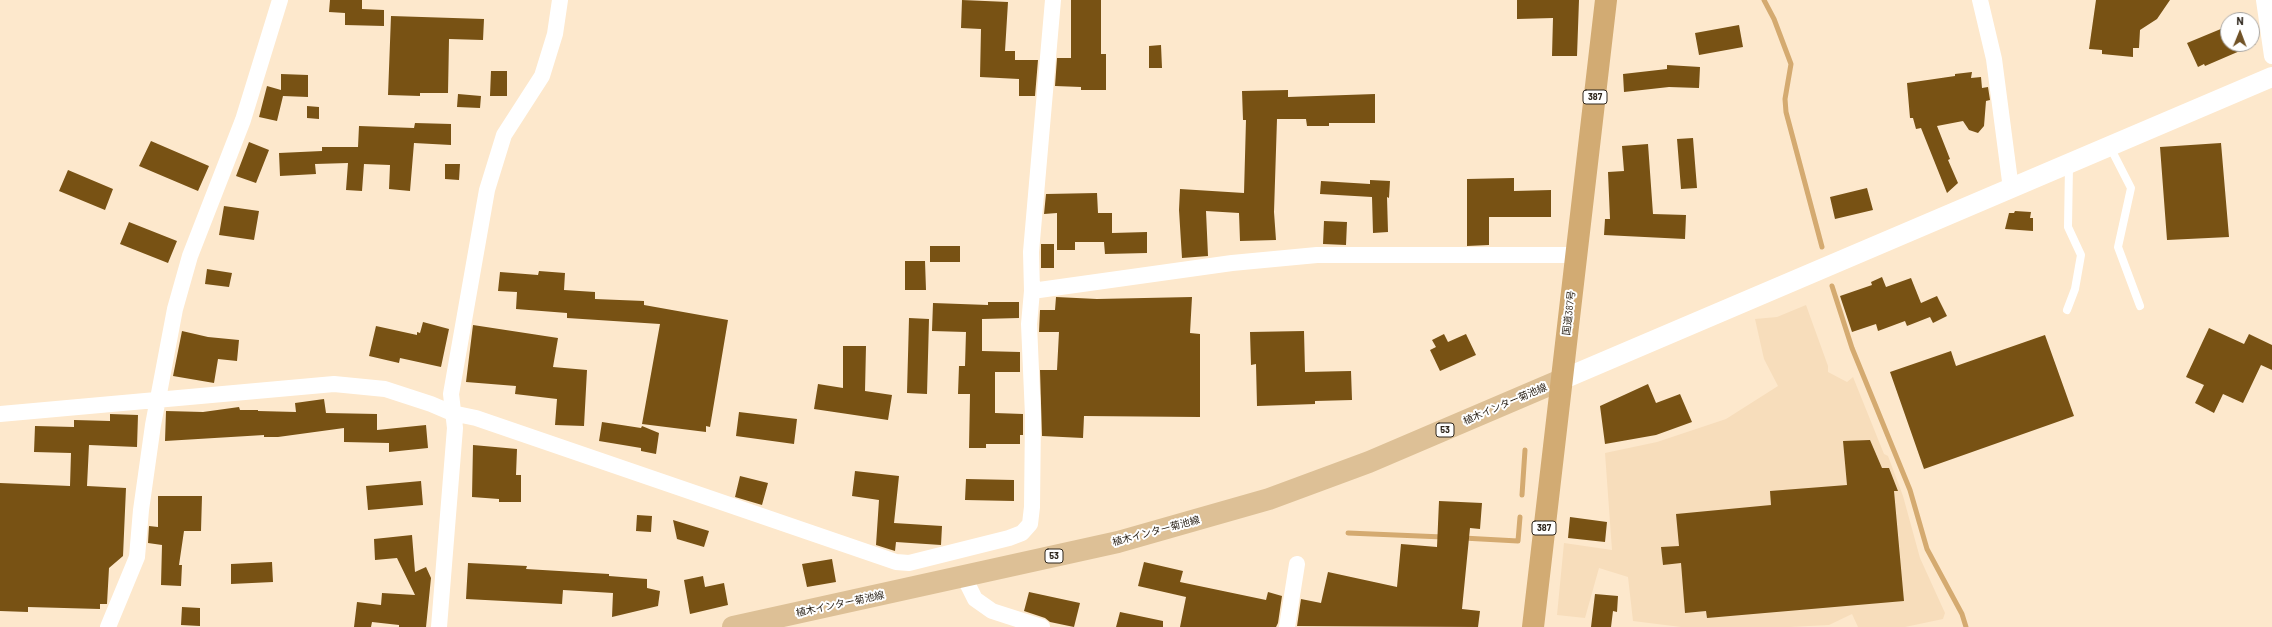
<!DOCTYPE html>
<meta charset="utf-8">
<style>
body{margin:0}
#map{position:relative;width:2272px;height:627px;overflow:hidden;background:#fde8cc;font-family:Barlow,sans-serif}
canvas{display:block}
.north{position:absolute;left:2220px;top:12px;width:40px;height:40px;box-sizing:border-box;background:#fff;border:1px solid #aba8a4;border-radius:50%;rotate:1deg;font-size:11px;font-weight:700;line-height:16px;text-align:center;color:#2e261c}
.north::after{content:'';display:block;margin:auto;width:14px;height:18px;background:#705226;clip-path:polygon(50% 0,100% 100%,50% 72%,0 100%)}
</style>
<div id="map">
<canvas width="2272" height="627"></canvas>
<div class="north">N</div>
</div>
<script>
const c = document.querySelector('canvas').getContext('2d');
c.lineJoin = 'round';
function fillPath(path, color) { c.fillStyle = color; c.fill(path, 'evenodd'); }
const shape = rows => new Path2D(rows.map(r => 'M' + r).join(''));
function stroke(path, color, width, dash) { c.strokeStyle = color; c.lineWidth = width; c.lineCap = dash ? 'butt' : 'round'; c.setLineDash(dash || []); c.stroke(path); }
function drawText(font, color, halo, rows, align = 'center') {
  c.font = font + ' Barlow,"Noto Sans JP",sans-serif'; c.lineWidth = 4; c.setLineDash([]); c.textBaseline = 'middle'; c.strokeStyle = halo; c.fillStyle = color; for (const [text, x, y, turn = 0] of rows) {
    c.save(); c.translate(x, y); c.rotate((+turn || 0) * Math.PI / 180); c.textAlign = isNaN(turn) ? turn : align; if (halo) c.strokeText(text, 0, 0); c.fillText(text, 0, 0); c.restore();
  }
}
const built = shape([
 [1806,305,1828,366,1828,372,1847,382,1853,377,1884,454,1888,456,1903,496,1920,558,1945,613,1943,619,1905,627,1858,627,1852,614,1829,625,1790,627,1681,627,1633,621,1628,577,1599,568,1585,618,1557,615,1564,543,1612,550,1605,453,1657,442,1726,419,1778,386,1764,359,1755,319,1777,317]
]);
const stream = shape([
 [1764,0,1774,19,1791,64,1785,99,1786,112,1822,247],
 [1832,286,1852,348,1910,490,1927,549,1962,614,1966,627],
 [1522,495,1525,450],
 [1348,533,1443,537],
 [1463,538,1518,541,1520,517]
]);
const building = shape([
 [330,0,362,0,362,9,384,10,384,26,345,25,345,13,329,12],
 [962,0,1008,2,1005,51,1015,51,1015,60,1038,60,1035,96,1019,96,1019,79,980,77,981,29,961,28],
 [1071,0,1101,0,1101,54,1106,54,1106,90,1081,90,1081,87,1055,86,1057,58,1071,58],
 [1517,0,1579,0,1577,56,1552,56,1553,18,1517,19],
 [2096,0,2170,0,2157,19,2140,30,2139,48,2133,48,2133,57,2102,54,2102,50,2089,49],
 [391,16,484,19,483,40,449,39,448,93,420,93,420,96,388,95],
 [1739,25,1743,47,1699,55,1695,33],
 [2228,26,2228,44,2256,44,2205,66,2204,64,2198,67,2187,43],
 [1161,45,1162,68,1149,68,1149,46],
 [1667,65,1700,67,1699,88,1669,87,1624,92,1623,74,1667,69],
 [491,71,507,71,507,96,490,96],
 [1972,72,1971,78,1981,77,1982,88,1988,87,1990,100,1986,101,1984,126,1978,133,1969,130,1963,121,1937,126,1950,159,1948,160,1958,183,1947,193,1921,128,1916,129,1913,118,1910,118,1907,83,1955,76,1955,74],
 [281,74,308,75,308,97,283,96,277,121,259,117,267,86,281,90],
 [1288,90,1288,97,1375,94,1375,123,1329,123,1329,126,1307,126,1306,119,1277,119,1274,212,1276,240,1240,241,1239,213,1206,211,1208,256,1182,258,1179,210,1180,189,1244,193,1246,120,1243,120,1242,91],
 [458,94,481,96,480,108,457,107],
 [307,106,319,107,319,119,307,118],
 [415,123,451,124,451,145,414,143,410,191,389,189,390,165,364,164,362,191,346,190,348,163,315,164,316,174,280,176,279,153,322,151,322,147,358,147,359,126,414,128],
 [1693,138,1697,188,1681,189,1677,139],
 [151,141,209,166,198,191,139,166],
 [249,142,269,150,256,183,236,176],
 [2221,143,2229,237,2167,240,2160,147],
 [1648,144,1653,214,1686,215,1685,239,1604,235,1605,219,1610,219,1608,172,1624,171,1622,146],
 [445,164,460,164,459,180,445,179],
 [68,170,113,189,105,210,59,191],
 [1514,178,1514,191,1551,190,1551,217,1489,217,1489,245,1467,246,1467,179],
 [1370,180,1390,181,1389,198,1387,197,1388,232,1373,233,1372,197,1320,194,1321,181,1370,184],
 [1867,188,1873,210,1835,219,1830,197],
 [1097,193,1098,213,1112,213,1112,233,1147,232,1147,253,1105,254,1104,242,1075,242,1075,250,1057,250,1057,213,1044,214,1046,194],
 [224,206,259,211,254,240,219,235],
 [2015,211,2031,212,2030,218,2033,218,2033,231,2005,229,2009,213,2014,213],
 [1324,221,1347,222,1346,245,1323,244],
 [129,222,177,241,168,263,120,244],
 [1041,244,1054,244,1054,268,1041,268],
 [930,246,960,246,960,262,930,262],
 [905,261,925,261,926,290,905,290],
 [207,269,232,273,229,287,205,284],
 [539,271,565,273,564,290,595,292,595,299,644,301,644,305,728,320,710,427,706,426,706,432,642,424,660,324,567,318,567,313,516,309,517,292,498,291,500,272,538,275],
 [1882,277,1886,287,1911,278,1921,303,1937,296,1947,316,1933,323,1930,317,1907,326,1905,321,1878,331,1876,324,1852,332,1840,296,1872,285,1871,282],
 [1056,297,1097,299,1192,297,1190,333,1200,334,1200,417,1084,416,1083,438,1042,436,1040,370,1057,370,1059,332,1039,332,1040,310,1055,310],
 [988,302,1019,302,1019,318,982,319,982,351,1020,352,1020,372,995,372,995,413,1023,414,1023,435,1020,435,1020,444,986,444,986,448,969,448,970,394,958,394,959,366,965,366,966,332,932,331,933,303,988,305],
 [909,318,929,319,927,394,907,393],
 [423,322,449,329,441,367,400,358,399,363,369,356,376,326,417,335,417,332,420,333],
 [473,325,558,338,553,367,587,370,584,426,555,425,557,399,515,394,516,386,466,382],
 [2209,328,2244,344,2249,334,2272,345,2272,370,2261,365,2243,403,2223,394,2214,413,2195,403,2204,385,2186,377],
 [182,331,208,337,239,340,237,361,218,359,214,383,173,376],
 [1304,331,1305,372,1351,371,1352,400,1315,401,1315,404,1257,406,1256,364,1251,365,1250,332],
 [1444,334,1448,342,1466,334,1476,355,1440,371,1430,350,1436,347,1432,340],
 [2045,335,2074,416,1924,469,1890,372,1951,351,1956,366],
 [843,346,866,346,865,391,892,395,888,420,814,409,818,384,843,388],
 [1648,384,1656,403,1680,394,1692,422,1656,435,1605,444,1600,406],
 [324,399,326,413,377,414,377,430,426,425,428,448,389,452,389,443,344,442,344,428,278,437,264,437,264,435,165,441,166,411,203,412,239,407,240,410,258,410,258,411,296,412,295,403],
 [739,412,797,419,794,444,736,436],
 [110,414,138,415,137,447,89,445,87,486,126,488,123,556,109,568,107,604,100,604,100,609,28,607,28,612,0,611,0,483,70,486,71,453,34,452,35,426,74,427,74,420,110,421],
 [602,422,641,428,642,426,659,433,656,454,641,451,641,448,599,441],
 [1870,440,1882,468,1889,468,1898,491,1894,491,1904,601,1707,618,1706,611,1685,613,1681,563,1663,565,1661,547,1679,546,1676,514,1771,505,1770,491,1847,485,1843,441],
 [473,445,517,449,516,475,521,475,521,502,499,502,499,499,472,497],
 [855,471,899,476,894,523,942,526,941,545,896,542,895,551,876,545,879,500,852,496],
 [740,476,768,483,762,505,735,497],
 [966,479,1014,480,1014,501,965,500],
 [421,481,423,505,368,510,366,486],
 [158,496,202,496,201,531,184,531,179,565,182,565,181,586,161,585,162,545,148,543,149,526,158,527],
 [1439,501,1482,503,1480,529,1470,528,1462,609,1480,611,1478,627,1297,626,1301,599,1321,603,1328,572,1397,587,1401,544,1437,547],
 [637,515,652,516,651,532,636,531],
 [1570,517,1607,522,1605,542,1568,538],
 [673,520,709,531,704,547,677,539],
 [412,535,415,572,426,567,431,578,426,627,399,627,399,625,372,622,371,627,354,627,357,602,381,605,382,593,415,595,397,558,375,560,374,539],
 [832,559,836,582,807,587,802,564],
 [272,562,273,582,231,584,231,564],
 [1144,562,1183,571,1180,582,1266,600,1268,592,1282,596,1278,623,1276,627,1180,627,1186,597,1138,586],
 [468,563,527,566,526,569,609,574,609,576,647,579,647,588,660,591,658,606,612,617,613,593,563,590,562,604,466,599],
 [703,576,705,587,724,583,728,605,690,614,684,580],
 [1029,592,1080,603,1074,627,1050,622,1045,618,1024,611],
 [1595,594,1618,596,1617,612,1613,611,1611,627,1591,627],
 [182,607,200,608,200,626,181,625],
 [1120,612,1163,621,1163,627,1116,627]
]);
const service = shape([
 [2110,147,2131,188,2118,247,2140,306],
 [2067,310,2075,289,2081,255,2068,227,2069,165]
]);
const minor = shape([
 [1980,0,1994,59,2011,189],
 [2264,0,2272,56],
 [1032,291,1232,263,1317,255,1576,255],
 [0,414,334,384,385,389,431,404,452,413,476,418,896,562,909,563,1009,538,1022,533,1030,524,1032,507,1033,416,1029,324,1032,291,1031,252,1053,0],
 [964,577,975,599,992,611,1042,627],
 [108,627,137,557,141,510,153,425,175,309,190,256,243,120,280,0],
 [439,627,455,428,451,394,487,190,504,135,542,76,555,34,560,0],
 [1287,627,1297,564]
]);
const tertiary = shape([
 [1561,380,2272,77]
]);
const primary = shape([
 [733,627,1118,542,1269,499,1369,462,1561,380]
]);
const trunk = shape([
 [1533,627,1606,0]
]);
const shields = [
 [1595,97,24],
 [1445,430,18],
 [1544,528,24],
 [1054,556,18]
];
const shieldNames = [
 ["387",1595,97],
 ["53",1445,430],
 ["387",1544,528],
 ["53",1054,556]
];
const streetNames = [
 ["国道387号",1569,313,-83],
 ["植木インター菊池線",1505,404,-23],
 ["植木インター菊池線",1156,531,-15],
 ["植木インター菊池線",840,604,-12]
];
fillPath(built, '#f7ddbb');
stroke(stream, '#d4aa70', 5);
fillPath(building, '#785214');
stroke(service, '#fff', 8);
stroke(minor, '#fff', 16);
stroke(tertiary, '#fff', 20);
stroke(primary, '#ddc096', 22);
stroke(trunk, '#d2ab73', 22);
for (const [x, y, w] of shields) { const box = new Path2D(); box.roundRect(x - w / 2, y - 7, w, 14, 3); c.fillStyle = '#fff'; c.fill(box); stroke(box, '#2e261c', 1); }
drawText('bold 9px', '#2e261c', null, shieldNames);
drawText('10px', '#2e261c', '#fff', streetNames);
</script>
